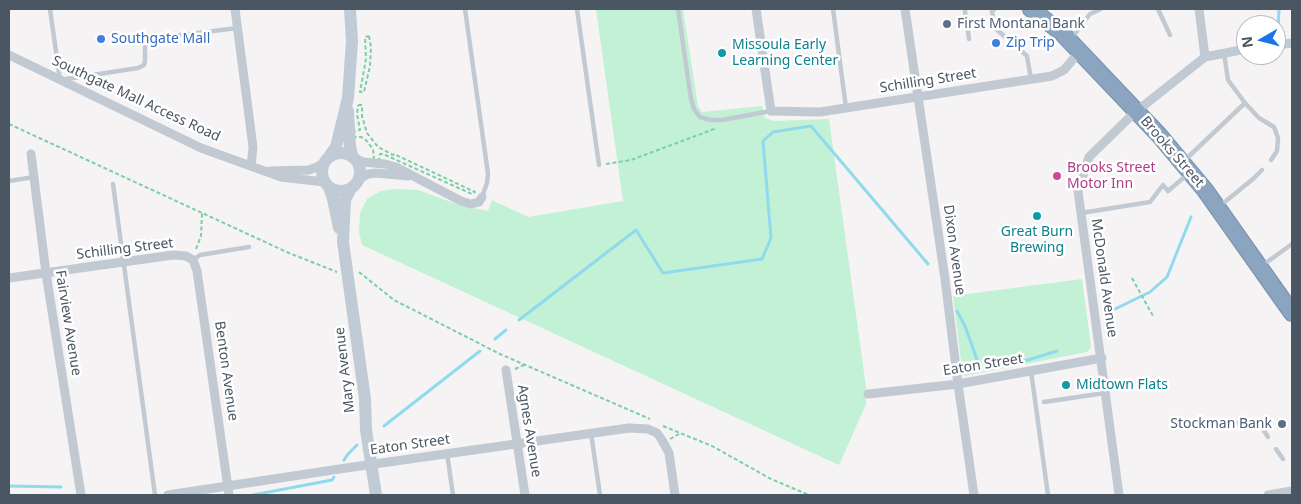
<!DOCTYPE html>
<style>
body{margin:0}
#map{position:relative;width:1301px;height:504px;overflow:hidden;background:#f5f3f3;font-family:"Noto Sans",sans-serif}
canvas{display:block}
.frame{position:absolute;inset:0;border:10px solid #4a5661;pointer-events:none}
.north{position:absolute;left:1236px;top:15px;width:50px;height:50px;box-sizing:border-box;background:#fff;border:1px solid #b7bbc0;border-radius:50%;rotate:262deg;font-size:14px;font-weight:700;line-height:20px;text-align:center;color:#4a5661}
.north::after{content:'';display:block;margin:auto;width:18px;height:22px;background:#1a73e8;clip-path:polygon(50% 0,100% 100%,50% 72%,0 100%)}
</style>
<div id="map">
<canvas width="1301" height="504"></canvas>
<div class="frame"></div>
<div class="north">N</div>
</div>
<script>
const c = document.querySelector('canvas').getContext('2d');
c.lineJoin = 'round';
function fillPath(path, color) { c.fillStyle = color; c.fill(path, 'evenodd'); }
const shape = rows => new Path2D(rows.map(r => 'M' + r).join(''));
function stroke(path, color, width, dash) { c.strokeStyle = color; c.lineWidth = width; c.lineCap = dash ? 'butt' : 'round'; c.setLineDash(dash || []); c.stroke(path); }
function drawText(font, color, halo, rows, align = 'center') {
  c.font = font + ' "Noto Sans",sans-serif'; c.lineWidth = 5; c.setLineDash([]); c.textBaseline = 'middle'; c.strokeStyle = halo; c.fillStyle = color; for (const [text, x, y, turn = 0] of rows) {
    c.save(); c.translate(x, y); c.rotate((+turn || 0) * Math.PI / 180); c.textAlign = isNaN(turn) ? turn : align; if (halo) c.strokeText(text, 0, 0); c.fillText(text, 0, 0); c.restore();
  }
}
const green = shape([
 [596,9,683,9,698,106,702,112,762,106,765,118,774,121,829,119,866,387,866,404,839,465,362,245,359,232,360,213,367,199,381,191,395,189,418,190,462,206,488,211,492,200,528,217,623,201],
 [1082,279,1091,347,1087,352,964,376,962,369,953,296]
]);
const stream = shape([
 [1278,32,1279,9],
 [957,311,965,326,980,368,1018,363,1057,351],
 [1111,311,1150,292,1167,277,1191,217],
 [519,320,636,230,663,273,762,259,771,238,763,141,773,132,811,126,928,264],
 [495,339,506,330],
 [384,426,480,351],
 [344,460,348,454,357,445],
 [9,486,61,487],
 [253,495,332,480,334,477]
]);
const path = shape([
 [369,36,371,47,370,66,364,92,360,92,366,59,365,37,369,36],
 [358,105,362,105,362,116,367,133,378,147,393,155,394,154,475,192,472,194,383,154,380,154,379,160,374,159,373,149,365,139,361,137,354,137,353,132,360,130,357,114,358,105],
 [9,124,289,253,337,272],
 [606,164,631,160,717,128],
 [196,249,201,236,202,213],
 [359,272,394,300,500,354,650,419],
 [1132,278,1153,316],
 [515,369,524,365],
 [663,426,712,446,771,479,809,495],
 [670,439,679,434]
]);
const lane = shape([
 [50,9,60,80,138,68,144,65,145,61,145,44,146,41,150,39,237,28],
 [465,9,488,174,487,183,482,197],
 [577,9,599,165],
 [678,9,691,99,694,109,700,117,710,120,722,120,771,111],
 [833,9,846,108],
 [994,9,992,12,995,28,1027,56,1031,79],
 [1158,9,1170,35],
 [965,11,969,39],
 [1071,39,1090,14,1101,9],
 [1245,103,1259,118,1274,127,1278,138,1277,151,1271,160],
 [1185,160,1245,103,1228,80,1224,53],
 [9,181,34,177],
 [113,184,155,495],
 [1221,205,1253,179,1262,170],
 [1081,213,1150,202,1163,185,1168,191,1188,174],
 [193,260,200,255,249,247],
 [1263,265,1292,244],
 [1031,371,1048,495],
 [1044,402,1105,393],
 [1236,423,1249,421,1261,426,1268,437],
 [591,433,600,495],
 [1276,449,1283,459],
 [447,453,453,495]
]);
const street = shape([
 [235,9,253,147,251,166],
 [756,9,771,111,820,112,1052,76,1064,70,1080,51],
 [905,9,945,279,958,384,974,495],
 [1199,9,1205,57],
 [1276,45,1292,43],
 [9,55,201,148,281,177,324,182],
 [31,154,46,273,81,495],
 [355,158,363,162,385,164,396,167,461,201,471,204,479,202,482,197],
 [270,171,309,170,317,167,324,163],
 [359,179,368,174,376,173,408,176],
 [9,278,173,255,186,256,193,260,197,271,229,495],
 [506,370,525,495],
 [868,394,958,384,1102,358],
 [168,495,346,468,629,428,648,429,657,433,662,440,669,453,675,495],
 [1119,495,1078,191,1089,157,1133,114,1205,57,1246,49],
 [1268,495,1292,491]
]);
const secondary = shape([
 [348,111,350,146,352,156],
 '322 172a19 19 0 1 1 38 0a19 19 0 1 1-38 0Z',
 [330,155,336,147,348,98,352,41,350,9],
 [329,187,333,199,339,228],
 [351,188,345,200,343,242,365,399,366,430,376,495]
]);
const highway = shape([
 [1031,9,1062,33,1159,135,1205,190,1292,313]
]);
const markers = [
 [947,24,5,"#5c6f8a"],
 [101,39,5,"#3f7fe0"],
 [996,43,5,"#3f7fe0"],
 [722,53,5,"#0f9aa8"],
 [1057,176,5,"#d1479c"],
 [1037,216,5,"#0f9aa8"],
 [1066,385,5,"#0f9aa8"],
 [1282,424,5,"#5c6f8a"]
];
const serviceNames = [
 ["First Montana Bank",957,24],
 ["Stockman Bank",1272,424,"right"]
];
const shopNames = [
 ["Southgate Mall",111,39],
 ["Zip Trip",1006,43]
];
const cultureNames = [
 ["Missoula Early",732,45],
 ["Learning Center",732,61],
 ["Great Burn",1037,232,"center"],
 ["Brewing",1037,248,"center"],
 ["Midtown Flats",1076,385]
];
const streetNames = [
 ["Schilling Street",928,81,-9],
 ["Southgate Mall Access Road",136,99,25],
 ["Brooks Street",1172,152,49],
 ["Schilling Street",125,249,-7],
 ["Dixon Avenue",954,250,82],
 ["McDonald Avenue",1104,278,82],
 ["Fairview Avenue",68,323,81],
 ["Eaton Street",983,365,-9],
 ["Mary Avenue",345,370,-97],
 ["Benton Avenue",226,371,82],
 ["Agnes Avenue",529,431,81],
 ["Eaton Street",410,445,-8]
];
const hotelNames = [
 ["Brooks Street",1067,168],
 ["Motor Inn",1067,184]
];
fillPath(green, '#c3f1d5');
stroke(stream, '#90daee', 3);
stroke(highway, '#7690ad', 18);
stroke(path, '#7ad0a6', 2, [4, 2.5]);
stroke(lane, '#c1cad2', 4.5);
stroke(street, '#c1cad2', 9);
stroke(secondary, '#c1cbd6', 12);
stroke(highway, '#8ba5c1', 16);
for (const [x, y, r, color] of markers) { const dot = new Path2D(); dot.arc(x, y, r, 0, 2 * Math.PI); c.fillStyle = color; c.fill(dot); stroke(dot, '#fff', 2); }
drawText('14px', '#4e5e75', '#fff', serviceNames, 'left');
drawText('14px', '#366cbe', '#fff', shopNames, 'left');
drawText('14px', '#0d838f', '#fff', cultureNames, 'left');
drawText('14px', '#4a5661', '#fff', streetNames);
drawText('14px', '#b23c85', '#fff', hotelNames, 'left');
</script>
